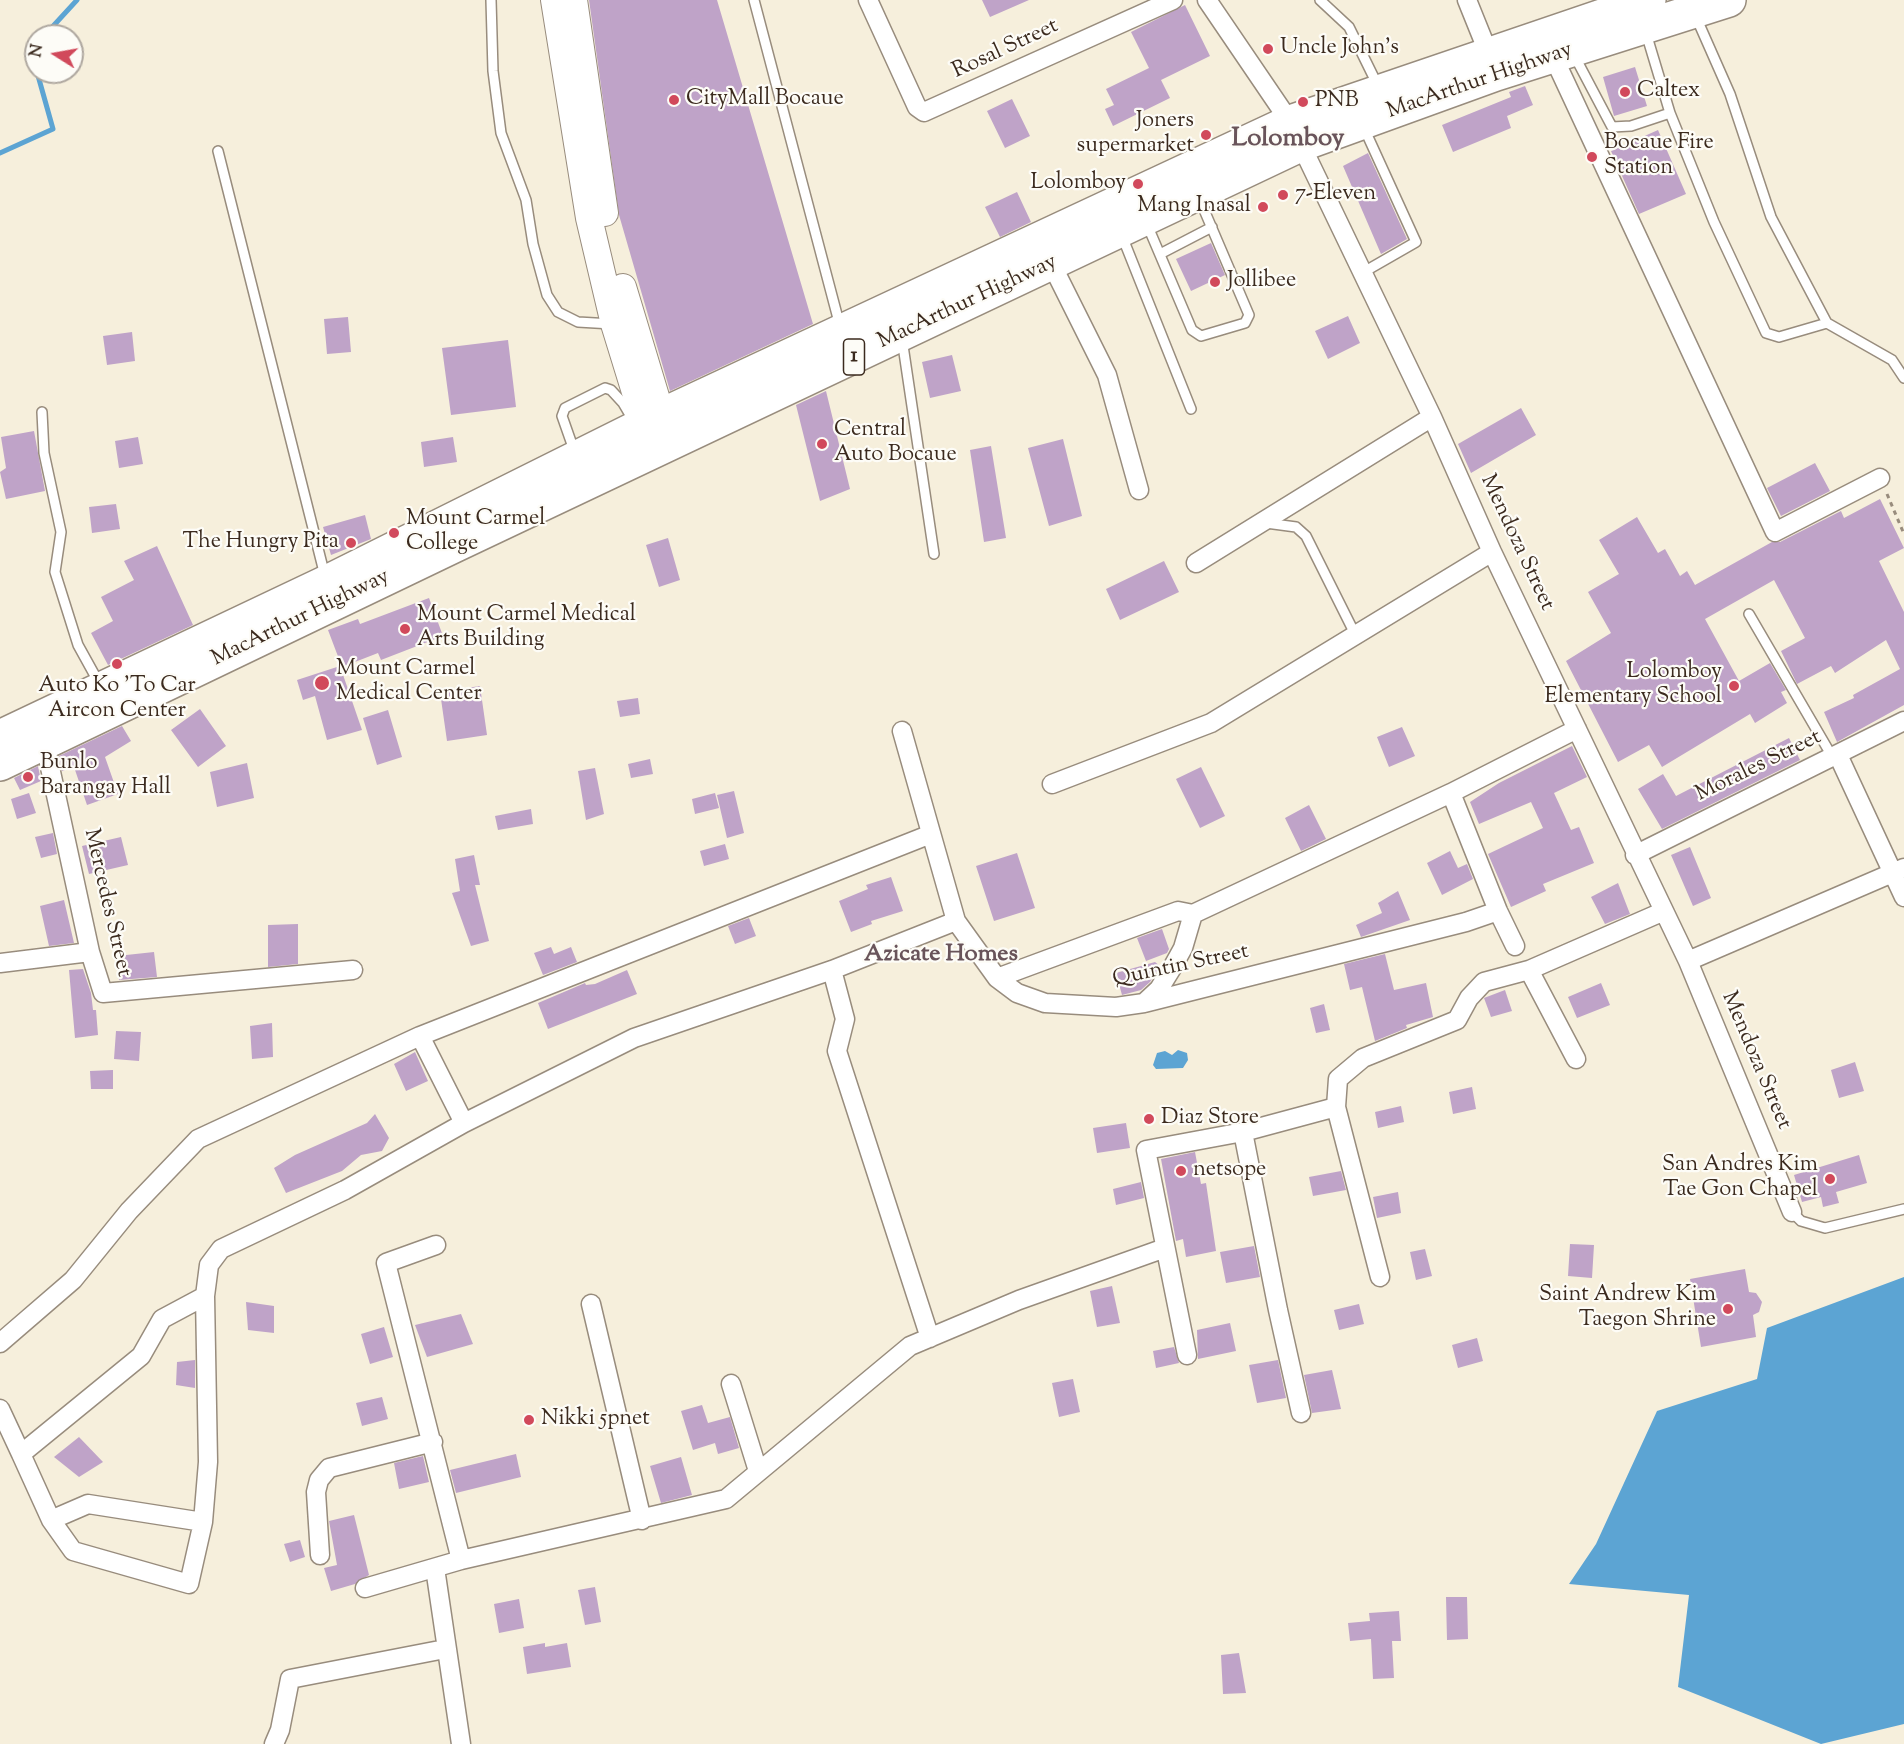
<!DOCTYPE html>
<style>
body{margin:0}
#map{position:relative;width:1904px;height:1744px;overflow:hidden;background:#f6efdc;font-family:"Sorts Mill Goudy",serif}
canvas{display:block}
.north{position:absolute;left:24px;top:24px;width:60px;height:60px;box-sizing:border-box;background:#fdfcf7;border:2px solid #afa8a0;border-radius:50%;rotate:281deg;font-size:16px;font-weight:700;line-height:24px;text-align:center;color:#3b2a1e}
.north::after{content:'';display:block;margin:auto;width:21px;height:27px;background:#d1495b;clip-path:polygon(50% 0,100% 100%,50% 72%,0 100%)}
</style>
<div id="map">
<canvas width="1904" height="1744"></canvas>
<div class="north">N</div>
</div>
<script>
const c = document.querySelector('canvas').getContext('2d');
c.lineJoin = 'round';
function fillPath(path, color) { c.fillStyle = color; c.fill(path, 'evenodd'); }
const shape = rows => new Path2D(rows.map(r => 'M' + r).join(''));
function stroke(path, color, width, dash) { c.strokeStyle = color; c.lineWidth = width; c.lineCap = dash ? 'butt' : 'round'; c.setLineDash(dash || []); c.stroke(path); }
function drawText(font, color, halo, rows, align = 'center') {
  c.font = font + ' "Sorts Mill Goudy",serif'; c.lineWidth = 4.5; c.setLineDash([]); c.textBaseline = 'middle'; c.strokeStyle = halo; c.fillStyle = color; for (const [text, x, y, turn = 0] of rows) {
    c.save(); c.translate(x, y); c.rotate((+turn || 0) * Math.PI / 180); c.textAlign = isNaN(turn) ? turn : align; if (halo) c.strokeText(text, 0, 0); c.fillText(text, 0, 0); c.restore();
  }
}
const water = shape([
 [1178,1050,1187,1053,1188,1060,1183,1068,1156,1069,1153,1065,1157,1053,1165,1051,1172,1055],
 [1904,1277,1904,1724,1821,1744,1678,1687,1689,1595,1569,1584,1596,1544,1657,1411,1757,1379,1767,1328]
]);
const stream = shape([
 [44,36,77,0],
 [36,45,31,51,36,68],
 [0,153,53,129,37,72]
]);
const building = shape([
 [589,0,717,0,813,324,670,391,619,215],
 [982,0,1029,0,990,17],
 [1185,5,1210,56,1161,80,1170,98,1113,126,1105,109,1114,105,1106,89,1149,68,1131,32],
 [1635,67,1647,106,1614,116,1603,77],
 [1525,86,1533,105,1507,116,1511,128,1453,152,1442,125,1511,97,1509,92],
 [1012,99,1030,136,1005,148,987,111],
 [1658,130,1686,194,1639,214,1611,151],
 [1368,153,1407,239,1381,254,1343,166],
 [1017,192,1031,222,1000,237,985,207],
 [1211,243,1225,275,1191,291,1176,259],
 [1348,316,1360,343,1328,359,1315,331],
 [348,317,351,352,327,354,324,319],
 [132,332,135,361,107,365,103,336],
 [508,340,516,407,451,415,442,348],
 [952,355,961,391,930,398,922,362],
 [826,391,850,489,820,501,796,405],
 [1521,408,1536,435,1471,473,1458,444],
 [34,431,45,491,6,499,0,472,6,468,1,437],
 [138,437,143,464,119,468,115,441],
 [453,437,457,462,424,467,421,442],
 [1063,439,1082,516,1049,526,1028,448],
 [991,446,1006,538,984,542,970,450],
 [1815,463,1830,491,1781,516,1767,488],
 [1880,499,1904,548,1879,561,1904,612,1904,705,1837,742,1824,712,1854,698,1853,695,1900,669,1886,640,1835,673,1831,666,1797,684,1781,651,1805,638,1774,580,1705,619,1739,681,1770,663,1786,690,1781,692,1787,703,1755,723,1750,714,1662,767,1649,745,1618,762,1566,661,1611,633,1588,592,1619,574,1599,540,1637,517,1658,553,1665,549,1680,576,1687,571,1695,585,1772,542,1780,542,1841,511,1844,518],
 [116,504,120,529,92,533,89,507],
 [365,515,371,539,331,555,323,527],
 [668,538,680,580,659,587,646,545],
 [157,546,193,625,108,665,91,633,113,621,101,597,134,580,124,561],
 [1164,561,1179,592,1120,620,1106,589],
 [429,598,443,636,381,660,378,653,342,667,328,630,358,619,360,624],
 [340,666,362,730,327,740,315,696,303,700,297,680],
 [480,686,487,735,447,741,440,692],
 [638,698,640,714,620,717,617,701],
 [200,709,226,746,198,767,171,730],
 [388,710,402,757,377,765,363,718],
 [122,726,131,741,105,757,118,794,87,805,74,767,62,771,59,756],
 [1402,727,1415,756,1389,767,1377,737],
 [1789,738,1800,760,1662,829,1638,789,1663,774,1676,796],
 [1572,746,1587,777,1554,793,1571,830,1579,827,1594,863,1543,884,1546,891,1511,907,1488,854,1543,828,1531,802,1479,824,1470,802,1499,783],
 [650,759,653,774,631,778,628,764],
 [247,763,254,798,217,807,210,772],
 [38,766,41,781,20,790,14,778],
 [1201,767,1225,816,1200,828,1176,779],
 [595,768,604,814,586,820,578,771],
 [734,791,744,833,727,838,717,795],
 [29,793,36,813,17,819,11,799],
 [715,793,719,808,695,814,692,799],
 [1309,805,1326,839,1301,851,1285,818],
 [531,809,533,824,498,830,495,816],
 [53,833,57,854,41,858,35,837],
 [121,837,128,865,89,874,82,846],
 [725,844,729,859,704,866,700,851],
 [1690,847,1711,898,1693,906,1671,855],
 [1450,851,1458,868,1467,864,1473,879,1442,895,1427,863],
 [1017,853,1035,908,994,921,976,866],
 [474,855,480,885,475,885,489,941,471,946,452,893,460,891,455,859],
 [891,877,903,911,871,921,872,924,851,932,839,901,868,889,866,885],
 [1618,883,1630,914,1605,924,1591,897],
 [1398,891,1410,920,1361,937,1356,925,1382,913,1378,903],
 [64,900,74,943,49,946,40,906],
 [749,918,756,936,735,944,728,926],
 [298,924,298,964,268,967,268,925],
 [1162,929,1169,949,1167,953,1146,961,1137,938],
 [551,947,554,954,571,947,577,962,543,975,534,953],
 [154,952,157,977,119,980,117,956],
 [1385,954,1394,990,1426,983,1433,1017,1406,1025,1407,1028,1375,1041,1362,987,1350,990,1344,964],
 [1155,962,1160,966,1150,982,1141,990,1122,995,1116,973],
 [83,969,91,993,93,1010,96,1010,98,1035,75,1038,69,970],
 [627,970,637,994,548,1029,538,1003,585,983,586,985,595,984],
 [1601,983,1610,1005,1577,1018,1568,997],
 [1505,990,1512,1011,1491,1017,1484,998],
 [1324,1004,1330,1030,1316,1033,1310,1008],
 [272,1023,273,1057,252,1059,250,1026],
 [116,1031,141,1032,139,1061,114,1059],
 [415,1052,428,1081,406,1091,394,1064],
 [1855,1062,1864,1091,1839,1098,1831,1070],
 [113,1070,113,1089,91,1089,90,1071],
 [1472,1087,1476,1109,1453,1114,1449,1092],
 [1401,1106,1404,1122,1378,1128,1375,1112],
 [375,1114,389,1138,382,1151,361,1155,342,1171,286,1193,274,1168,295,1155,367,1123],
 [1126,1123,1130,1148,1097,1153,1093,1128],
 [1195,1152,1201,1184,1206,1183,1216,1251,1186,1257,1183,1239,1176,1241,1161,1159],
 [1859,1155,1867,1183,1836,1192,1839,1203,1823,1207,1821,1197,1802,1202,1794,1175],
 [1341,1171,1346,1190,1313,1196,1309,1177],
 [1141,1182,1144,1198,1116,1205,1113,1189],
 [1398,1192,1401,1213,1377,1218,1373,1197],
 [1570,1244,1594,1245,1592,1278,1568,1276],
 [1254,1246,1260,1277,1226,1283,1220,1252],
 [1425,1249,1432,1276,1416,1280,1410,1252],
 [1745,1269,1749,1292,1756,1293,1762,1302,1759,1312,1753,1315,1756,1337,1701,1347,1690,1279],
 [1112,1286,1120,1323,1097,1327,1090,1291],
 [246,1302,274,1306,274,1333,248,1330],
 [1359,1304,1364,1324,1339,1330,1334,1310],
 [461,1314,473,1344,427,1357,415,1325],
 [1230,1323,1236,1351,1198,1359,1197,1330],
 [384,1327,393,1357,370,1364,361,1334],
 [1477,1338,1483,1361,1458,1368,1452,1345],
 [1174,1347,1179,1363,1156,1368,1153,1351],
 [195,1360,195,1388,176,1385,177,1362],
 [1278,1360,1286,1398,1257,1403,1249,1365],
 [1332,1370,1341,1409,1312,1413,1304,1375],
 [1073,1379,1080,1412,1059,1417,1052,1383],
 [382,1397,388,1419,362,1426,356,1403],
 [702,1405,708,1423,730,1417,739,1448,718,1454,715,1443,693,1450,681,1411],
 [79,1437,103,1462,79,1477,54,1457],
 [516,1454,521,1477,456,1493,450,1470],
 [423,1456,429,1482,399,1489,394,1463],
 [681,1457,692,1495,661,1503,650,1466],
 [354,1515,369,1575,355,1584,331,1591,324,1568,337,1565,329,1521],
 [300,1540,305,1557,290,1562,284,1544],
 [595,1587,601,1622,585,1625,578,1590],
 [1446,1597,1467,1597,1468,1639,1447,1640],
 [519,1599,524,1628,499,1633,494,1604],
 [1399,1611,1401,1641,1392,1641,1394,1678,1373,1679,1371,1639,1350,1641,1348,1623,1370,1621,1369,1613],
 [545,1643,545,1647,567,1643,571,1667,527,1674,523,1647],
 [1239,1653,1246,1693,1223,1694,1221,1655]
]);
const path = shape([
 [1887,494,1904,534]
]);
const lane = shape([
 [491,0,493,71,501,133,526,200,533,244,547,295,558,312,578,322,612,324],
 [754,0,840,326],
 [1320,0,1349,27,1378,86],
 [1696,17,1730,94,1771,217,1827,323,1892,360,1904,378],
 [1574,55,1612,127,1631,126,1670,113,1646,33],
 [1670,113,1714,222,1766,333,1779,337,1827,323],
 [218,151,325,576],
 [1146,222,1192,330,1201,336,1245,323,1249,315,1199,198],
 [1122,236,1191,409],
 [1160,254,1212,227],
 [1362,273,1416,242,1364,128],
 [902,339,934,554],
 [42,412,44,453,61,532,55,572,78,645,99,683],
 [575,453,562,416,565,408,605,388,611,390,623,403,633,420],
 [1266,523,1296,527,1306,536,1355,634],
 [1749,614,1833,758],
 [1792,1212,1801,1221,1825,1228,1904,1209]
]);
const street = shape([
 [868,0,917,107,924,112,1173,0],
 [1207,0,1290,122,1432,417,1492,552,1688,961,1792,1212],
 [1467,0,1492,62],
 [1553,56,1775,532,1880,478],
 [1051,263,1107,375,1139,490],
 [1196,563,1432,417],
 [902,731,956,921,997,978,1017,993,1045,1003,1116,1007,1144,1003,1466,922,1498,911],
 [43,735,90,952,103,993,353,970],
 [1838,755,1904,897],
 [1052,784,1211,723,1492,552],
 [1451,793,1498,911,1515,946],
 [1635,855,1904,721],
 [1688,961,1904,868],
 [0,963,90,952],
 [832,970,845,1019,837,1051,930,1338],
 [1529,970,1576,1059],
 [997,978,1178,911,1193,914,1451,793,1577,729],
 [1144,1003,1159,989,1172,968,1183,948,1193,914],
 [420,1036,464,1123],
 [1336,1107,1380,1277],
 [1243,1132,1278,1310,1301,1413],
 [436,1245,386,1263,461,1560,726,1499,910,1346,1019,1300,1165,1248],
 [591,1304,642,1520],
 [0,1343,73,1280,129,1211,198,1139,420,1036,931,834],
 [1187,1355,1146,1150,1243,1132,1336,1107,1338,1079,1363,1058,1457,1020,1469,998,1484,982,1529,970,1662,912],
 [731,1384,758,1471],
 [0,1409,21,1454,141,1356,162,1319,205,1296],
 [21,1454,51,1520,73,1551,189,1584,203,1522,208,1462,205,1296,209,1265,221,1249,345,1190,464,1123,634,1038,832,970,956,921],
 [51,1520,88,1504,203,1522],
 [320,1555,316,1492,319,1480,329,1468,433,1442],
 [435,1568,461,1744],
 [365,1588,461,1560],
 [274,1744,280,1730,290,1679,445,1649]
]);
const secondary = shape([
 [554,0,589,218,614,324,650,441],
 [574,0,605,213],
 [623,287,667,433]
]);
const highway = shape([
 [0,737,327,582,662,415,1290,122,1649,0],
 [0,764,456,545,1300,145,1496,74,1729,0]
]);
const markers = [
 [1268,49,6,"#d1495b"],
 [1625,92,6,"#d1495b"],
 [674,100,6,"#d1495b"],
 [1303,102,6,"#d1495b"],
 [1206,135,6,"#d1495b"],
 [1592,157,6,"#d1495b"],
 [1138,184,6,"#d1495b"],
 [1283,195,6,"#d1495b"],
 [1263,207,6,"#d1495b"],
 [1215,282,6,"#d1495b"],
 [822,444,6,"#d1495b"],
 [394,533,6,"#d1495b"],
 [351,543,6,"#d1495b"],
 [405,629,6,"#d1495b"],
 [117,664,6,"#d1495b"],
 [322,683,8,"#d1495b"],
 [1734,686,6,"#d1495b"],
 [28,777,6,"#d1495b"],
 [1149,1119,6,"#d1495b"],
 [1181,1171,6,"#d1495b"],
 [1830,1179,6,"#d1495b"],
 [1728,1309,6,"#d1495b"],
 [529,1420,6,"#d1495b"]
];
const shields = [
 [854,357,21]
];
const shieldNames = [
 ["1",854,357]
];
const poiNames = [
 ["Uncle John's",1280,49],
 ["Caltex",1637,92],
 ["CityMall Bocaue",686,100],
 ["PNB",1315,102],
 ["Joners",1194,122,"right"],
 ["supermarket",1194,147,"right"],
 ["Bocaue Fire",1604,144],
 ["Station",1604,169],
 ["Lolomboy",1126,184,"right"],
 ["7-Eleven",1295,195],
 ["Mang Inasal",1251,207,"right"],
 ["Jollibee",1227,282],
 ["Central",834,431],
 ["Auto Bocaue",834,456],
 ["Mount Carmel",406,520],
 ["College",406,545],
 ["The Hungry Pita",339,543,"right"],
 ["Mount Carmel Medical",417,616],
 ["Arts Building",417,641],
 ["Mount Carmel",336,670],
 ["Medical Center",336,695],
 ["Lolomboy",1722,673,"right"],
 ["Elementary School",1722,698,"right"],
 ["Auto Ko 'To Car",117,687,"center"],
 ["Aircon Center",117,712,"center"],
 ["Bunlo",40,764],
 ["Barangay Hall",40,789],
 ["Diaz Store",1161,1119],
 ["San Andres Kim",1818,1166,"right"],
 ["Tae Gon Chapel",1818,1191,"right"],
 ["netsope",1193,1171],
 ["Saint Andrew Kim",1716,1296,"right"],
 ["Taegon Shrine",1716,1321,"right"],
 ["Nikki 5pnet",541,1420]
];
const streetNames = [
 ["Rosal Street",1006,50,-25],
 ["MacArthur Highway",1480,82,-19],
 ["MacArthur Highway",968,303,-25],
 ["Mendoza Street",1516,543,65],
 ["MacArthur Highway",301,619,-26],
 ["Morales Street",1759,767,-26],
 ["Mercedes Street",106,903,77],
 ["Quintin Street",1181,967,-12],
 ["Mendoza Street",1755,1061,67]
];
const neighbourhoodNames = [
 ["Azicate Homes",941,956]
];
const quarterNames = [
 ["Lolomboy",1288,141]
];
fillPath(water, '#5ca4d3');
stroke(stream, '#5ca4d3', 5);
fillPath(building, '#bfa3c8');
stroke(lane, '#988c7d', 12);
stroke(street, '#988c7d', 21);
stroke(secondary, '#988c7d', 28);
stroke(highway, '#988c7d', 36);
stroke(path, '#988c7d', 3, [4.5, 4.5]);
stroke(lane, '#fff', 9);
stroke(street, '#fff', 18);
stroke(secondary, '#fff', 26);
stroke(highway, '#fff', 33);
for (const [x, y, r, color] of markers) { const dot = new Path2D(); dot.arc(x, y, r, 0, 2 * Math.PI); c.fillStyle = color; c.fill(dot); stroke(dot, '#fdfcf7', 2); }
for (const [x, y, w] of shields) { const box = new Path2D(); box.roundRect(x - w / 2, y - 18, w, 36, 4.5); c.fillStyle = '#fdfcf7'; c.fill(box); stroke(box, '#3b2a1e', 1.5); }
drawText('bold 21px', '#3b2a1e', null, shieldNames);
drawText('22px', '#3b2a1e', '#fdfcf7', poiNames, 'left');
drawText('22px', '#3b2a1e', '#fdfcf7', streetNames);
drawText('bold 24px', '#69545a', '#fdfcf7', neighbourhoodNames);
drawText('bold 26px', '#69545a', '#fdfcf7', quarterNames);
</script>
